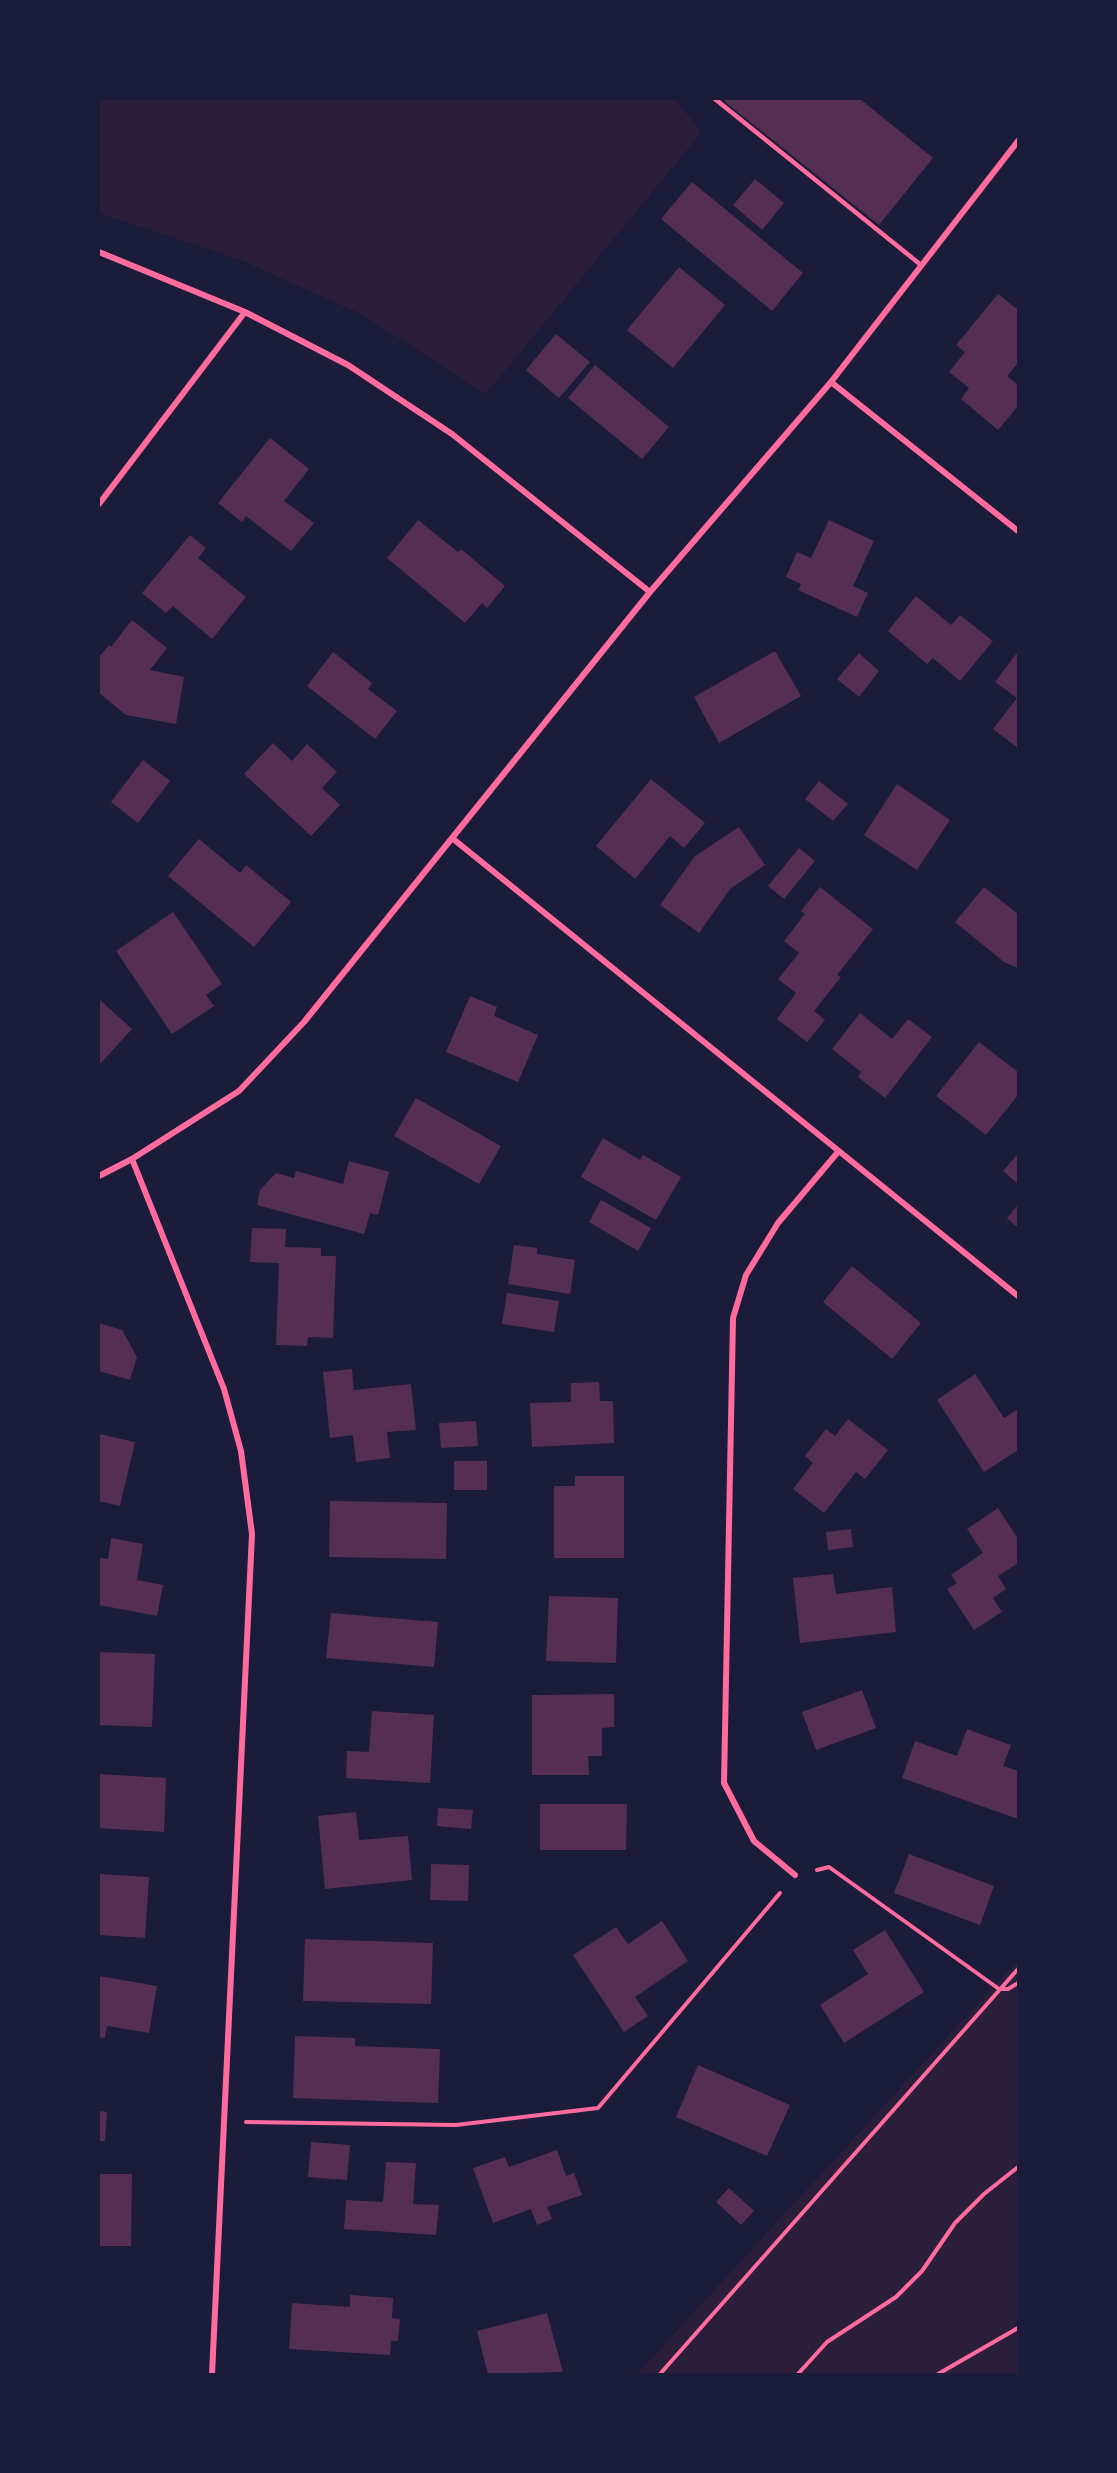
<!DOCTYPE html>
<style>
body{margin:0}
#map{position:relative;width:1117px;height:2473px;overflow:hidden;background:#1b1b3a;font-family:Merriweather,serif}
canvas{display:block}
.frame{position:absolute;inset:0;border:100px solid #1b1b3a;pointer-events:none}
</style>
<div id="map">
<canvas width="1117" height="2473"></canvas>
<div class="frame"></div>
</div>
<script>
const c = document.querySelector('canvas').getContext('2d');
c.lineJoin = 'round';
function fillPath(path, color) { c.fillStyle = color; c.fill(path, 'evenodd'); }
const shape = rows => new Path2D(rows.map(r => 'M' + r).join(''));
function stroke(path, color, width, dash) { c.strokeStyle = color; c.lineWidth = width; c.lineCap = dash ? 'butt' : 'round'; c.setLineDash(dash || []); c.stroke(path); }
const green = shape([
 [99,99,676,99,701,133,486,394,361,314,238,259,99,213],
 [1018,1960,1018,2374,637,2374]
]);
const building = shape([
 [725,99,860,99,933,158,879,225,724,101],
 [755,179,784,203,762,230,733,205],
 [692,182,803,273,772,311,661,219],
 [679,267,725,305,673,368,627,330],
 [998,294,1018,310,1018,363,1007,376,1018,385,1018,406,998,430,961,399,969,388,949,372,965,352,956,345],
 [556,334,590,362,559,398,526,370],
 [595,365,669,427,642,459,568,398],
 [270,438,309,469,284,501,314,523,291,551,246,516,242,522,218,503],
 [418,520,458,552,461,549,505,586,487,608,482,603,465,623,387,558],
 [829,520,874,541,853,586,868,593,857,617,798,590,801,584,786,577,797,552,811,558],
 [190,535,206,548,198,558,246,597,212,639,173,606,166,613,142,593],
 [916,596,951,625,960,615,993,641,960,681,933,658,927,664,888,631],
 [132,620,167,648,150,670,184,677,176,724,126,715,99,693,99,657,109,645,111,647],
 [775,651,801,696,719,743,694,697],
 [333,652,372,683,368,689,397,711,375,739,307,686],
 [859,653,879,671,859,697,837,679],
 [1016,654,1018,656,1018,748,993,729,1017,698,995,682],
 [273,743,292,761,307,744,337,772,322,788,340,805,311,836,244,774],
 [143,760,170,781,138,823,111,802],
 [651,779,705,823,684,848,670,836,635,879,596,846],
 [819,781,848,804,833,821,805,799],
 [897,784,950,820,917,870,864,835],
 [739,827,765,865,730,889,699,933,660,905,695,856],
 [199,839,240,873,246,865,291,902,254,947,168,876],
 [799,848,815,861,784,899,768,886],
 [820,887,873,929,837,975,841,977,814,1011,825,1020,807,1042,777,1019,796,993,778,979,799,953,784,941,805,914,801,911],
 [984,887,1018,914,1018,968,1004,962,955,922],
 [173,912,222,984,206,995,214,1006,172,1034,116,951],
 [470,996,497,1007,494,1016,538,1035,518,1082,446,1052],
 [99,999,132,1029,99,1065],
 [860,1013,892,1039,908,1019,932,1037,885,1098,858,1077,861,1072,832,1049],
 [979,1042,1018,1072,1018,1095,986,1135,936,1096],
 [416,1098,501,1146,479,1184,394,1136],
 [603,1138,640,1160,643,1155,681,1177,656,1220,581,1177],
 [1018,1154,1018,1184,1003,1171],
 [349,1161,389,1172,378,1215,370,1213,364,1234,257,1205,260,1190,276,1173,294,1178,296,1171,343,1184],
 [601,1200,651,1228,638,1251,589,1222],
 [1018,1205,1018,1228,1007,1218],
 [252,1228,286,1229,285,1247,321,1248,321,1256,336,1256,333,1338,308,1337,307,1346,276,1345,279,1263,250,1262],
 [514,1245,537,1248,537,1254,575,1260,570,1294,508,1284],
 [852,1266,921,1323,892,1359,823,1302],
 [507,1293,559,1301,554,1332,502,1324],
 [99,1323,122,1330,137,1357,130,1380,99,1371],
 [352,1369,354,1390,411,1384,416,1430,387,1432,390,1458,356,1462,353,1435,330,1438,323,1372],
 [975,1374,1004,1418,1018,1409,1018,1450,984,1472,937,1400],
 [599,1382,600,1401,613,1401,614,1443,532,1447,530,1403,571,1402,571,1383],
 [848,1419,888,1450,865,1479,856,1472,824,1513,793,1489,813,1463,805,1456,826,1429,835,1436],
 [476,1421,478,1446,441,1448,439,1423],
 [99,1434,135,1442,120,1506,99,1501],
 [454,1461,487,1461,487,1490,454,1490],
 [575,1476,624,1476,624,1558,554,1558,554,1486,575,1486],
 [330,1501,447,1503,446,1559,329,1557],
 [998,1508,1018,1539,1018,1563,998,1576,1006,1589,993,1598,1002,1612,974,1630,947,1589,957,1583,951,1575,983,1553,967,1529],
 [851,1529,853,1547,828,1550,826,1532],
 [111,1538,143,1544,137,1580,163,1585,157,1616,99,1605,99,1558,108,1559],
 [833,1574,836,1594,892,1587,896,1632,800,1643,793,1578],
 [549,1596,618,1598,616,1663,546,1661],
 [331,1613,438,1622,434,1667,326,1658],
 [99,1652,155,1654,152,1727,99,1725],
 [862,1690,876,1728,816,1750,802,1712],
 [614,1694,614,1727,602,1728,602,1756,588,1756,589,1775,532,1775,532,1695],
 [372,1711,434,1715,430,1783,346,1778,347,1751,369,1752],
 [967,1729,1011,1745,1003,1766,1018,1771,1018,1819,902,1778,915,1741,957,1756],
 [99,1774,166,1778,164,1832,99,1828],
 [540,1804,627,1804,626,1850,540,1850],
 [438,1808,473,1810,471,1829,437,1826],
 [356,1812,359,1840,408,1836,412,1880,325,1889,318,1816],
 [909,1854,994,1886,980,1925,894,1893],
 [431,1864,469,1865,468,1901,430,1900],
 [99,1874,149,1877,145,1938,99,1935],
 [662,1921,688,1961,635,1997,648,2016,624,2032,573,1955,616,1927,628,1944],
 [885,1930,924,1992,844,2043,820,2005,868,1974,853,1950],
 [305,1939,433,1943,431,2004,303,2001],
 [99,1976,157,1986,149,2033,107,2026,105,2038,99,2037],
 [295,2036,355,2038,355,2046,440,2049,438,2103,293,2098],
 [698,2065,790,2105,767,2156,676,2117],
 [99,2111,107,2112,105,2141,99,2141],
 [311,2142,350,2145,347,2180,308,2177],
 [557,2150,566,2176,574,2173,582,2195,547,2207,552,2219,537,2225,531,2209,493,2223,473,2168,505,2157,509,2167],
 [386,2162,416,2163,413,2204,439,2205,436,2235,344,2229,346,2200,383,2202],
 [99,2174,132,2174,131,2246,99,2246],
 [729,2188,754,2211,741,2225,716,2202],
 [350,2295,393,2298,392,2318,400,2319,398,2341,391,2341,390,2355,289,2349,292,2303,350,2307],
 [547,2313,563,2372,488,2374,477,2331]
]);
const path = shape([
 [817,1870,829,1867,999,1989,1008,1989,1018,1983],
 [246,2122,456,2125,598,2108,780,1893],
 [660,2374,1018,1969],
 [798,2374,827,2342,896,2297,922,2271,955,2223,984,2194,1018,2167],
 [938,2374,1018,2328]
]);
const service = shape([
 [715,99,921,265]
]);
const minor = shape([
 [99,252,245,312,348,365,452,434,650,592],
 [831,382,1018,531],
 [99,504,245,312],
 [452,838,1018,1296],
 [132,1159,224,1389,241,1451,252,1534,212,2374],
 [99,1176,132,1159,239,1091,304,1022,650,592,831,382,1018,141],
 [795,1875,754,1841,724,1783,733,1318,746,1275,778,1223,838,1152]
]);
fillPath(green, '#2a1e3b');
fillPath(building, '#542f53');
stroke(path, '#ff6b9d', 4);
stroke(service, '#ff6b9d', 4.5);
stroke(minor, '#ff6b9d', 6);
</script>
